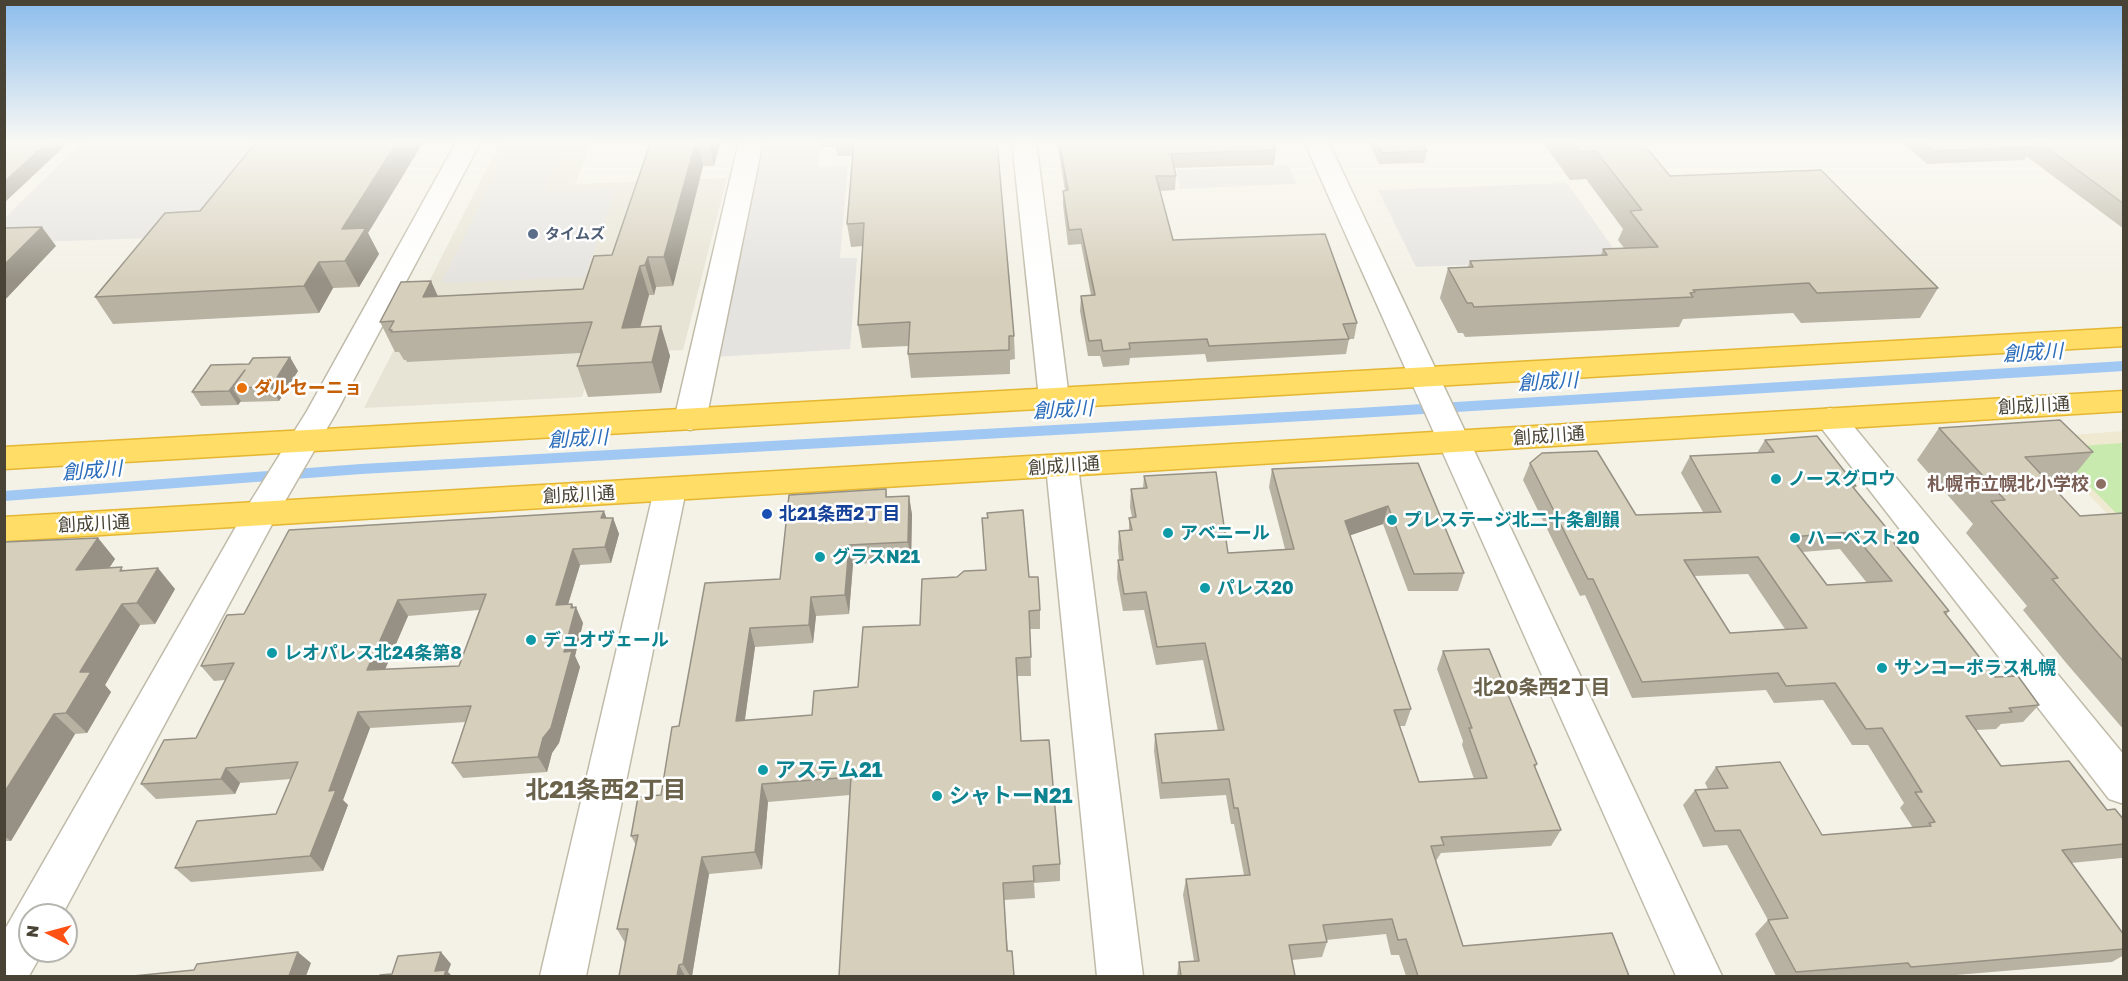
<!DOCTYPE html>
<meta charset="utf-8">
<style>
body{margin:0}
#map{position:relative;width:2128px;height:981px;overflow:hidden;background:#f4f2e7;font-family:"Golos Text",sans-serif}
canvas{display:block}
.frame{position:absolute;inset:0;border:6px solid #484335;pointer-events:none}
.north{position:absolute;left:18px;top:903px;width:60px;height:60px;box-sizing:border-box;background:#fff;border:2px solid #b6b4ae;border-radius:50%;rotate:276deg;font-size:16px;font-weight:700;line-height:24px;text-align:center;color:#484335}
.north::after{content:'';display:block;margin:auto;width:21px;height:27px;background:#ff5113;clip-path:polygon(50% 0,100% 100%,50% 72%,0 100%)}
</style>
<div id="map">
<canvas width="2128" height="981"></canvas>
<div class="frame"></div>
<div class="north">N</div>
</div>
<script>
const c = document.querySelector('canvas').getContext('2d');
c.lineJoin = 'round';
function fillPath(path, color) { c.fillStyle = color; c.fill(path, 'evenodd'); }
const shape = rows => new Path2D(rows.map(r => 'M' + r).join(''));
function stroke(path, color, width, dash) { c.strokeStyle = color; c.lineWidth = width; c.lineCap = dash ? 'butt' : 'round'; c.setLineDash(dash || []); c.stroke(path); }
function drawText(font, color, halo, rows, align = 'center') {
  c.font = font + ' "Golos Text","Noto Sans JP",sans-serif'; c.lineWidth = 5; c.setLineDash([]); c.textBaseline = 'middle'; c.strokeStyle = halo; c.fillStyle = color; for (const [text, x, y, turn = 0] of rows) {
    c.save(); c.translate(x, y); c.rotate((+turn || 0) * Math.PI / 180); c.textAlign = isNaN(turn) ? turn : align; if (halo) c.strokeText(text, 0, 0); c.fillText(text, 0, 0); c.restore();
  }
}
const residential = shape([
 [501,141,592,141,575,184,727,178,683,350,596,354,582,397,364,408]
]);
const education = shape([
 [2123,431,2123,530,2034,438]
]);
const green = shape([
 [2123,443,2123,520,2052,448]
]);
const parking = shape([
 [83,141,261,141,184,237,5,243,5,218],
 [756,141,821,141,818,167,848,166,840,258,857,258,850,349,714,357],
 [565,145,544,192,616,189,585,277,441,283,509,147],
 [1288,165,1296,184,1180,189,1177,170],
 [1567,183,1621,259,1416,267,1378,190]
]);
const stream = shape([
 [4,496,361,469,1358,413,2124,366]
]);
const minor = shape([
 [457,141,481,141,337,411,277,515,62,915,30,915,30,951,43,951,29,976,4,976,4,931,249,504,307,411,457,141],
 [739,141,763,141,706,420,701,427,690,430,679,427,674,420,739,141],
 [1012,141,1036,141,1069,398,1065,405,1054,408,1043,405,1039,398,1012,141],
 [1304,141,1328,141,1722,976,1676,976,1304,141],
 [1830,408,1841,411,2124,755,2124,804,2109,799,1819,425,1815,418,1819,411,1830,408],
 [1062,455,1073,458,1078,466,1143,976,1097,976,1046,466,1051,458,1062,455],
 [670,478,682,482,686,490,586,976,540,976,654,490,658,482,670,478]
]);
const highway = shape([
 [2124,328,2124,346,4,469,4,447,2124,328],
 [2124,391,2124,411,4,541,4,517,2124,391]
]);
const wall = shape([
 [257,141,424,141,368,233,379,254,359,287,333,288,319,313,113,324,95,297,200,211],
 [651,141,721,141,714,166,703,166,673,286,656,287,654,295,649,295,640,327,661,326,670,356,661,393,588,397,577,366,581,353,407,362,406,360,404,360,399,352,395,352,380,322,431,281,438,296,583,289,612,255],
 [819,141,997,141,1014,336,1015,359,1010,360,1010,374,911,378,908,354,909,346,862,348,858,325,863,246,851,247,847,224,853,156,837,156,836,147,820,147],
 [1057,141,1272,141,1276,150,1274,165,1174,168,1176,176,1175,190,1160,191,1173,240,1357,323,1354,339,1349,339,1346,354,1207,362,1205,354,1130,358,1129,365,1103,367,1100,356,1088,356,1080,311,1081,296,1091,295,1081,244,1068,245,1063,205,1063,191,1065,191],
 [1368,141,1422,141,1427,151,1424,163,1379,164],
 [1542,141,1641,141,1670,176,1938,288,1920,318,1801,323,1793,313,1683,319,1679,327,1465,337,1463,333,1458,333,1440,298,1448,268,1468,267,1470,261,1601,255,1603,249,1624,248,1618,240,1623,229,1586,179,1570,180],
 [1901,141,2025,141,2032,146,2035,141,2124,141,2124,229,2026,156,2024,160,1927,164],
 [298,371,279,401,241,402,241,401,238,405,201,406,192,392],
 [1939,428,2093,452,2067,484,2051,485,2080,516,2124,513,2124,730,2067,664,2023,610,2027,606,1966,533,1973,524,1917,460],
 [1765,440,1856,486,1854,489,1898,542,1896,546,1949,611,1946,615,1995,677,2039,705,2023,722,2001,724,1996,729,1976,730,2001,766,2107,810,2124,820,2124,857,2122,858,2071,863,2124,935,2124,955,2112,962,1944,976,1776,976,1755,934,1768,920,1727,845,1703,847,1683,805,1695,790,1708,789,1705,783,1716,767,1822,835,1913,828,1900,808,1904,803,1868,745,1852,745,1823,700,1774,703,1766,690,1632,698,1585,595,1580,596,1523,480,1530,463,1636,515,1703,512,1681,473,1690,456,1757,453],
 [1840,549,1867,583,1827,585,1802,552],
 [1748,574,1785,629,1730,633,1694,576],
 [1418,463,1464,573,1458,591,1408,591,1383,524,1350,535,1411,709,1405,726,1399,726,1419,782,1474,779,1462,745,1463,741,1437,669,1443,651,1537,764,1535,768,1561,830,1551,846,1441,853,1436,861,1463,946,1629,976,1406,976,1399,955,1391,955,1386,934,1326,940,1327,942,1322,957,1292,960,1295,976,1177,976,1179,962,1194,961,1183,895,1186,879,1244,875,1234,824,1231,824,1226,795,1160,799,1154,751,1155,734,1218,731,1203,660,1156,665,1144,610,1123,611,1117,578,1118,560,1119,560,1118,549,1119,531,1129,531,1129,518,1132,517,1130,507,1131,489,1143,488,1144,476,1228,553,1285,549,1269,487,1272,469],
 [886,489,887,497,909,496,912,515,911,561,853,564,849,614,816,616,813,643,755,647,745,720,812,715,858,687,920,625,1029,577,1040,610,1040,629,1030,629,1031,676,1017,676,1021,741,1060,864,1060,881,1034,883,1035,898,1004,900,1008,951,1014,976,850,795,768,802,762,869,709,874,692,976,619,976,625,943,617,929,636,845,631,836,661,795,679,726,780,579],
 [606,518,613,518,619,534,611,563,580,565,568,604,574,608,583,623,575,656,580,667,559,743,552,753,547,772,463,778,452,763,466,722,370,728,343,800,348,805,323,871,191,882,175,868,276,814,291,779,240,783,235,794,156,799,141,784,196,738,225,680,214,681,201,666,244,614],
 [479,610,459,666,385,669,408,616],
 [98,538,115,559,110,567,125,570,175,589,155,624,140,625,105,685,111,692,87,733,75,734,11,841,4,841,4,542]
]);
const shadedWall = shape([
 [49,141,64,141,66,145,4,203,4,182],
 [398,141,424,141,368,233,379,254,359,287,345,261,342,229],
 [696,141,697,141,703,166,673,286,664,257],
 [708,141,721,141,714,166],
 [42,227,56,246,4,301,4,265],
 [648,257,656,287,654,295,645,265],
 [319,262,333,288,319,313,304,286],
 [640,266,649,295,632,358,622,328],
 [431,281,444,311,423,297],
 [661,326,670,356,661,393,652,362],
 [290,357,298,371,279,401,271,387],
 [245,370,232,388,241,401,238,405,229,391],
 [909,496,912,515,911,561,908,542],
 [1388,506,1383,524,1340,539,1345,521],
 [604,511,610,527,601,518],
 [613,518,619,534,611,563,605,547],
 [98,538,115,559,94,591,76,570],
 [849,545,853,564,849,614,845,595],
 [573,549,580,565,563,621,556,605],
 [158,568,175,589,155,624,137,603],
 [811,597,816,616,813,643,809,625],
 [398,600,408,616,378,686,367,670],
 [122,604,140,625,105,685,111,692,87,733,66,713,80,672],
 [572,604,575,611,576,607,583,623,575,656,580,667,559,743,552,753,547,772,538,757,564,652],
 [750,628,755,647,742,739,736,721],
 [358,712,370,728,343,800,348,805,323,871,310,856,329,791],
 [54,714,75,734,11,841,4,836,4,793],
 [226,768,240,783,235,794,221,779],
 [762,784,768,802,762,869,755,852],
 [702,857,709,874,692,976,690,976,683,964],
 [298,952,311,963,306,976,289,976],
 [441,952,451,964,448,972,452,976,440,976,435,971],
 [679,965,685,976,677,976]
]);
const building = shape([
 [4,141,49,141,4,182,4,141],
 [257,141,398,141,342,229,366,228,345,261,319,262,304,286,95,297,165,213,200,211,257,141],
 [651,141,696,141,664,257,648,257,645,265,640,266,622,328,661,326,652,362,577,366,592,322,391,332,392,330,389,330,394,321,380,322,401,282,431,281,423,297,583,289,594,256,612,255,651,141],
 [854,141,997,141,1014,336,1009,336,1009,350,908,354,910,322,858,325,864,223,847,224,854,141],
 [1059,141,1272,141,1276,150,1171,154,1176,176,1156,176,1173,240,1325,234,1357,323,1343,324,1349,339,1209,346,1207,339,1129,343,1130,349,1103,351,1101,340,1089,341,1081,296,1095,295,1081,229,1069,230,1063,191,1068,190,1059,141],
 [1376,141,1422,141,1427,151,1382,153,1376,141],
 [1572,141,1641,141,1670,176,1821,170,1938,288,1817,293,1809,283,1693,290,1695,292,1690,293,1693,297,1474,307,1472,303,1467,303,1448,268,1473,267,1470,261,1607,255,1603,249,1658,247,1630,211,1642,210,1596,151,1580,152,1572,141],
 [1923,141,2025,141,2032,147,1934,151,1923,141],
 [2038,141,2124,141,2124,204,2038,141],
 [42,227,4,265,4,228,42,227],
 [290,357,271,387,232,388,245,370,229,391,192,392,211,365,249,364,253,358,290,357],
 [2060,420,2093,452,2025,457,2080,516,2124,513,2124,662,2098,633,2052,579,2058,578,1991,501,2005,500,1939,428,2060,420],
 [1817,436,1856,486,1852,486,1898,542,1894,543,1949,611,1944,612,1995,677,2018,676,2039,705,2009,708,2012,712,1966,716,2001,766,2069,761,2107,810,2115,809,2124,820,2124,844,2062,850,2124,935,2124,949,1911,967,1908,963,1796,972,1768,920,1788,918,1740,830,1715,831,1695,790,1728,788,1716,767,1780,762,1822,835,1931,826,1929,823,1935,822,1915,792,1922,792,1882,728,1866,729,1835,683,1786,686,1778,673,1642,682,1593,579,1588,579,1530,463,1542,453,1597,451,1636,515,1721,512,1690,456,1774,452,1765,440,1817,436],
 [1852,532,1892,581,1827,585,1791,537,1852,532],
 [1758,557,1807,628,1730,633,1684,560,1758,557],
 [1418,463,1464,573,1414,574,1388,506,1345,521,1411,709,1394,710,1419,782,1487,778,1469,728,1472,728,1443,651,1489,649,1537,764,1534,765,1561,830,1441,837,1444,845,1431,846,1463,946,1612,933,1629,976,1418,976,1406,939,1398,940,1392,919,1323,925,1327,942,1289,945,1295,976,1181,976,1179,962,1199,961,1186,879,1250,875,1238,808,1234,808,1229,779,1162,783,1155,734,1224,730,1205,643,1157,647,1146,592,1124,594,1118,560,1123,560,1119,531,1132,530,1129,518,1136,517,1131,489,1147,488,1144,476,1216,472,1228,553,1294,549,1272,469,1418,463],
 [886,489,886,497,909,496,908,542,849,545,845,595,811,597,809,625,750,628,736,721,812,715,814,691,858,687,863,627,920,625,922,579,957,577,964,571,986,570,982,518,988,518,987,513,1023,510,1029,577,1038,577,1040,610,1029,611,1031,657,1016,658,1021,741,1049,740,1060,864,1033,866,1034,881,1003,883,1007,951,1012,951,1014,976,839,976,851,777,762,784,755,852,702,857,683,964,679,965,677,976,619,976,628,929,617,929,638,835,631,836,638,797,661,795,672,727,679,726,705,583,780,579,789,495,886,489],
 [604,511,601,518,613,518,605,547,573,549,556,605,572,604,571,608,576,607,564,652,572,651,551,728,543,738,538,757,452,763,471,706,358,712,329,791,336,790,310,856,175,868,197,821,276,814,298,762,226,768,221,779,141,784,164,740,196,738,234,663,201,666,227,615,244,614,289,530,604,511],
 [486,594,459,666,367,670,398,600,486,594],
 [98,538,76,570,122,567,120,571,158,568,137,603,122,604,80,672,91,672,66,713,54,714,4,793,4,542,98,538],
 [298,952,289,976,133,976,194,970,197,964,298,952],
 [441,952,435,971,446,970,444,976,380,976,380,975,392,974,398,956,441,952]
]);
const markers = [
 [533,234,6,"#5c6f8a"],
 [242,388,6,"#e8710a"],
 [1776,479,6,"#0f9aa8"],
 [2101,484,6,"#8d6e63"],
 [767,514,6,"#1a4fb4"],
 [1392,520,6,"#0f9aa8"],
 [1168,533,6,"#0f9aa8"],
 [1795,538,6,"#0f9aa8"],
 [820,557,6,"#0f9aa8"],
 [1205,588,6,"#0f9aa8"],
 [531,640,6,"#0f9aa8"],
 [272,653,6,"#0f9aa8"],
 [1882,668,6,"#0f9aa8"],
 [763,770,6,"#0f9aa8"],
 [937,796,6,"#0f9aa8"]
];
const farServicenames = [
 ["タイムズ",545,234]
];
const foodNames = [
 ["ダルセーニョ",254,388]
];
const streetNames = [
 ["創成川通",2034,406,-3],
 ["創成川通",1549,436,-4],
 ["創成川通",1064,466,-4],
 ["創成川通",579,495,-3],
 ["創成川通",94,524,-3]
];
const cultureNames = [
 ["ノースグロウ",1788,479],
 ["プレステージ北二十条創韻",1404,520],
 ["アベニール",1180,533],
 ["ハーベスト20",1807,538],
 ["グラスN21",832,557],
 ["パレス20",1217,588],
 ["デュオヴェール",543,640],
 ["レオパレス北24条第8",284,653],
 ["サンコーポラス札幌",1894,668]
];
const educationNames = [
 ["札幌市立幌北小学校",2089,484]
];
const transitNames = [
 ["北21条西2丁目",779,514]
];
const waterNames = [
 ["創成川",2033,353,-3],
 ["創成川",1548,382,-3],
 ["創成川",1063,410,-3],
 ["創成川",578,439,-3],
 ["創成川",92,471,-4]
];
const neighbourhoodNames = [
 ["北20条西2丁目",1542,688]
];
const nearCulturenames = [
 ["アステム21",775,770],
 ["シャトーN21",949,796]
];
const nearNeighbourhoodnames = [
 ["北21条西2丁目",606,790]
];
fillPath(residential, '#e8e4d5');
fillPath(education, '#eee9d0');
fillPath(green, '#c8eaae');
fillPath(parking, '#e5e3df');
stroke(stream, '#a1c8f3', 10);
stroke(minor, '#c0bba9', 3);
stroke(highway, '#e4b631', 3);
fillPath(minor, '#fff');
fillPath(highway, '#ffdd67');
fillPath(wall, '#b8b2a2');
fillPath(shadedWall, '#969184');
fillPath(building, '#d6cfbc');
stroke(building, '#969184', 1.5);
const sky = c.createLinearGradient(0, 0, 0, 279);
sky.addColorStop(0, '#8bbcec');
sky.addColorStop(0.51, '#faf9f4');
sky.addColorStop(1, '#faf9f400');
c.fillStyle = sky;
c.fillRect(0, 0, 2128, 279);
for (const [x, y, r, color] of markers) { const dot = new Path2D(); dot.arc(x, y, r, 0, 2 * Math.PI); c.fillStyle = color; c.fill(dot); stroke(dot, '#fff', 2); }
drawText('bold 15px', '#4e5e75', '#fff', farServicenames, 'left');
drawText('bold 18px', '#c56008', '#fff', foodNames, 'left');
drawText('18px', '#484335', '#fff', streetNames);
drawText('bold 18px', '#0d838f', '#fff', cultureNames, 'left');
drawText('bold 18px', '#785e54', '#fff', educationNames, 'right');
drawText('bold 18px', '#164399', '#fff', transitNames, 'left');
drawText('italic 20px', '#2a6cb9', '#fff', waterNames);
drawText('bold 20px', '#6b624c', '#fff', neighbourhoodNames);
drawText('bold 21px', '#0d838f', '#fff', nearCulturenames, 'left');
drawText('bold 24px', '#6b624c', '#fff', nearNeighbourhoodnames);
</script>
